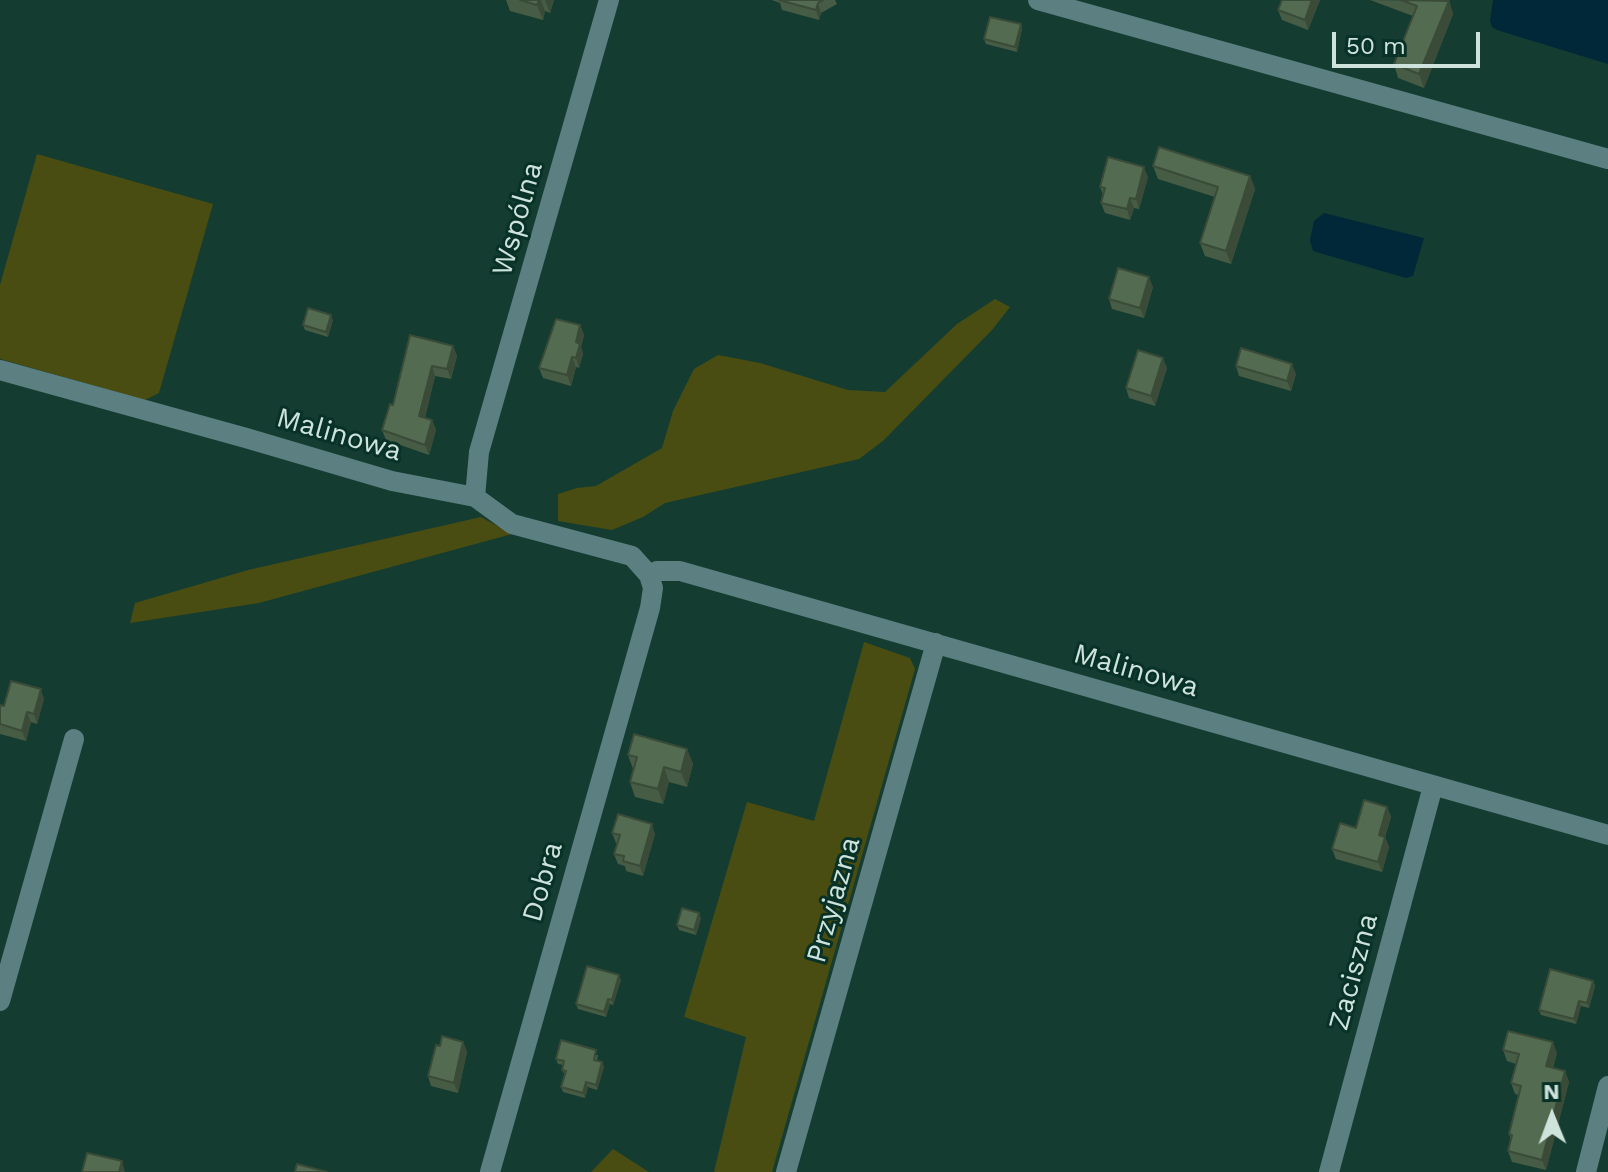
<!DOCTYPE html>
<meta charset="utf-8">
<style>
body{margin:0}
#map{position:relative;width:1608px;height:1172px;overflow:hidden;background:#143c31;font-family:"Work Sans",sans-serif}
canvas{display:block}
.north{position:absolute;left:1512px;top:1076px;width:80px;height:80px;-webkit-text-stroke:6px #083227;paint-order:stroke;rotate:359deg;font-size:22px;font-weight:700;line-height:32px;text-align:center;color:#cee3db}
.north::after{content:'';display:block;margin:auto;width:28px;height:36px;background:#cee3db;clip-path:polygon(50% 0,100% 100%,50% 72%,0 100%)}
.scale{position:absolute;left:1332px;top:32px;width:148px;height:36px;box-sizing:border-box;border:4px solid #cee3db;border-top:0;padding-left:10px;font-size:24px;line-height:28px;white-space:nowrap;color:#cee3db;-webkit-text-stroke:6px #083227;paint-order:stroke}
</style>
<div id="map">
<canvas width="1608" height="1172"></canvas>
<div class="north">N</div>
<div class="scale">50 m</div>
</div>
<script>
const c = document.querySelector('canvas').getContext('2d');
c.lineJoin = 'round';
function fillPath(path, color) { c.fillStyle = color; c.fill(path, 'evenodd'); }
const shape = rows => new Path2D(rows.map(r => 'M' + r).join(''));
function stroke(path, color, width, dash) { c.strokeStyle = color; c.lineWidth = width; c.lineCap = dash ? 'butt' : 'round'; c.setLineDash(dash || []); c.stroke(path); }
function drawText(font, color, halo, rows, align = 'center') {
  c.font = font + ' "Work Sans",sans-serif'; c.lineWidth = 6; c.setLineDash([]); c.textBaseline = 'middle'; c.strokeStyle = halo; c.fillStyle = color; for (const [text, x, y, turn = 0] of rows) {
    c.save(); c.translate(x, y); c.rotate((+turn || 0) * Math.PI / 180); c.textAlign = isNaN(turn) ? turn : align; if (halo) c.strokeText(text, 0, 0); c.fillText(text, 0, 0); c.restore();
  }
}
const green = shape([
 [37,154,213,204,159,393,145,400,0,359,0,285],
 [995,299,1010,307,992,330,883,441,859,459,665,503,643,517,612,530,558,521,558,494,577,488,596,486,662,448,673,411,694,369,718,355,760,363,848,390,885,392,957,324],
 [481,517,512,534,259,603,130,623,135,603,248,570],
 [864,642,910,658,915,669,772,1172,714,1172,746,1037,684,1017,747,802,814,821],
 [613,1149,649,1172,591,1172]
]);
const water = shape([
 [1493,0,1608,0,1608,64,1497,30,1492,27,1490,20],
 [1324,213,1424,238,1413,276,1406,278,1313,251,1310,240,1314,221]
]);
const minor = shape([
 [1038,0,1608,159],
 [0,370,246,438,392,481,475,497,512,524,632,556,649,575,653,588,650,608,490,1172],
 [475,497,479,452,609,0],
 [649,575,657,571,680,571,1608,835],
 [0,1001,74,739],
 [786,1172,936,643],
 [1329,1172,1433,786],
 [1586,1172,1608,1086]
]);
const wall = shape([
 [506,0,554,0,550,13,545,11,543,20,510,11],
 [772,0,835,0,837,4,821,13,819,20,782,10,780,3],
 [1320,0,1308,30,1282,20,1278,10],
 [1370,0,1449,1,1453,14,1424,88,1398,78,1394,64,1413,16],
 [1021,24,1022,29,1017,52,986,44,984,39],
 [1153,166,1250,176,1255,189,1231,264,1205,256,1200,243,1215,197,1158,179],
 [1148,177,1139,209,1134,208,1130,220,1105,213,1101,203,1103,195,1100,187],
 [1153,287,1144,318,1112,309,1109,299],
 [333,320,328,337,305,330,303,325],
 [580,325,584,335,581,347,583,354,579,368,576,367,571,386,543,378,539,368],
 [410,335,453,346,457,356,451,379,435,376,425,418,432,420,436,430,429,455,386,440,382,430,393,405],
 [1236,366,1296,374,1291,391,1239,376],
 [1167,368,1155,406,1129,398,1126,388],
 [44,699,37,724,31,722,26,741,0,734,0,705,4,706],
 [687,749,693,764,687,787,669,782,663,804,635,797,630,782,633,769,628,755],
 [1387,807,1391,817,1385,837,1389,847,1382,872,1336,859,1332,849,1356,828],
 [612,833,655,834,643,876,626,871,625,866,618,864,614,854,618,843,616,843],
 [701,918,696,935,679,930,677,925],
 [621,980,613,1005,610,1004,606,1017,578,1009,576,1004],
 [1593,981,1595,986,1589,1008,1581,1006,1576,1024,1541,1015,1539,1010],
 [463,1042,467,1052,458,1093,431,1086,428,1076,440,1046],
 [1503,1050,1557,1053,1553,1068,1565,1071,1569,1082,1546,1170,1512,1162,1508,1151,1511,1140,1509,1134,1519,1095,1515,1094,1511,1083,1516,1064,1507,1061],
 [598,1055,597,1061,602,1062,604,1067,597,1090,588,1087,585,1098,563,1092,561,1087,565,1075,562,1070,563,1065,558,1064,556,1059]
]);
const shadedWall = shape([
 [539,0,541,0,545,11,543,20,537,5],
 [545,0,554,0,550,13],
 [1312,0,1320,0,1308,30,1305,20],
 [1449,1,1453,14,1424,88,1419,74],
 [818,3,821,13,819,20,816,10],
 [1021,24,1022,29,1017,52,1015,47],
 [1144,167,1148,177,1139,209,1136,199],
 [1250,176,1255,189,1231,264,1226,251],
 [1130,198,1134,208,1130,220,1127,209],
 [1149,277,1153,287,1144,318,1140,308],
 [331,315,333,320,328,337,326,332],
 [580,325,584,335,581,347,583,354,579,368,576,358,576,342],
 [453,346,457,356,451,379,447,369],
 [572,357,576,367,571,386,567,375],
 [1163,358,1167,368,1155,406,1151,396],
 [1292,364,1296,374,1291,391,1287,381],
 [432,366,435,376,423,426,419,416],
 [432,420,436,430,429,455,425,445],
 [41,689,44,699,37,724,34,714],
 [27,712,31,722,26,741,22,731],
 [687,749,693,764,687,787,681,772],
 [664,767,669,782,663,804,658,789],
 [1387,807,1391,817,1382,845,1379,835],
 [652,824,655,834,643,876,640,866],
 [1385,837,1389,847,1382,872,1378,862],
 [699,913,701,918,696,935,694,930],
 [619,975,621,980,613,1005,612,1000],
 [1593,981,1595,986,1589,1008,1587,1003],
 [608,999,610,1004,606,1017,604,1012],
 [1579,1001,1581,1006,1576,1024,1574,1019],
 [463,1042,467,1052,458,1093,454,1083],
 [1553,1042,1557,1053,1550,1077,1546,1066],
 [602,1062,604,1067,597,1090,596,1085],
 [1565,1071,1569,1082,1546,1170,1542,1160],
 [586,1082,588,1087,585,1098,583,1093],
 [122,1161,125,1172,119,1172]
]);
const building = shape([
 [520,0,539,0,537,5,520,0],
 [779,0,823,0,818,3,816,10,779,0],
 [1282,0,1312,0,1305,20,1278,10,1282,0],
 [1401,0,1449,1,1419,74,1394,64,1417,6,1401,0],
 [990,17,1021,24,1015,47,984,39,990,17],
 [1159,147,1250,176,1226,251,1200,243,1218,187,1153,166,1159,147],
 [1108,157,1144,167,1136,199,1130,198,1127,209,1101,203,1105,188,1100,187,1108,157],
 [1118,268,1149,277,1140,308,1109,299,1118,268],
 [308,308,331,315,326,332,303,325,308,308],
 [556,319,580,325,576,342,580,344,576,358,572,357,567,375,539,368,556,319],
 [410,335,453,346,447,369,432,366,419,416,432,420,425,445,382,430,390,404,393,405,410,335],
 [1241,348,1292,364,1287,381,1236,366,1241,348],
 [1138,350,1163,358,1151,396,1126,388,1138,350],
 [11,681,41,689,34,714,27,712,22,731,0,724,0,705,4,706,11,681],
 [634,734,687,749,681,772,664,767,658,789,630,782,637,757,628,755,634,734],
 [1364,800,1387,807,1379,835,1385,837,1378,862,1332,849,1340,823,1356,828,1364,800],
 [618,814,652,824,640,866,623,861,624,856,614,854,620,835,612,833,618,814],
 [682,908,699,913,694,930,677,925,682,908],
 [587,966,619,975,612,1000,608,999,604,1012,576,1004,587,966],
 [1550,969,1593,981,1587,1003,1579,1001,1574,1019,1539,1010,1550,969],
 [1508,1031,1553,1042,1546,1066,1565,1071,1542,1160,1508,1151,1512,1135,1509,1134,1521,1086,1511,1083,1519,1054,1503,1050,1508,1031],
 [442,1036,463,1042,454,1083,428,1076,436,1045,440,1046,442,1036],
 [561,1040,596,1050,594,1060,602,1062,596,1085,586,1082,583,1093,561,1087,566,1071,562,1070,564,1061,556,1059,561,1040],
 [87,1153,122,1161,119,1172,82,1172,87,1153],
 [297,1164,327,1172,295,1172,297,1164]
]);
const streetNames = [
 ["Wspólna",518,219,-74],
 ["Malinowa",339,435,16],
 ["Malinowa",1136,671,16],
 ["Dobra",543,882,-74],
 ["Przyjazna",834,900,-74],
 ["Zaciszna",1354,972,-75]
];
fillPath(green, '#494d11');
fillPath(water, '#002838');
stroke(minor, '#5c7f81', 20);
fillPath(wall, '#475c45');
fillPath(shadedWall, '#3a4b38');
fillPath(building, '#536b50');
stroke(building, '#3a4b38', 2);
drawText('28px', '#cee3db', '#083227', streetNames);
</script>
